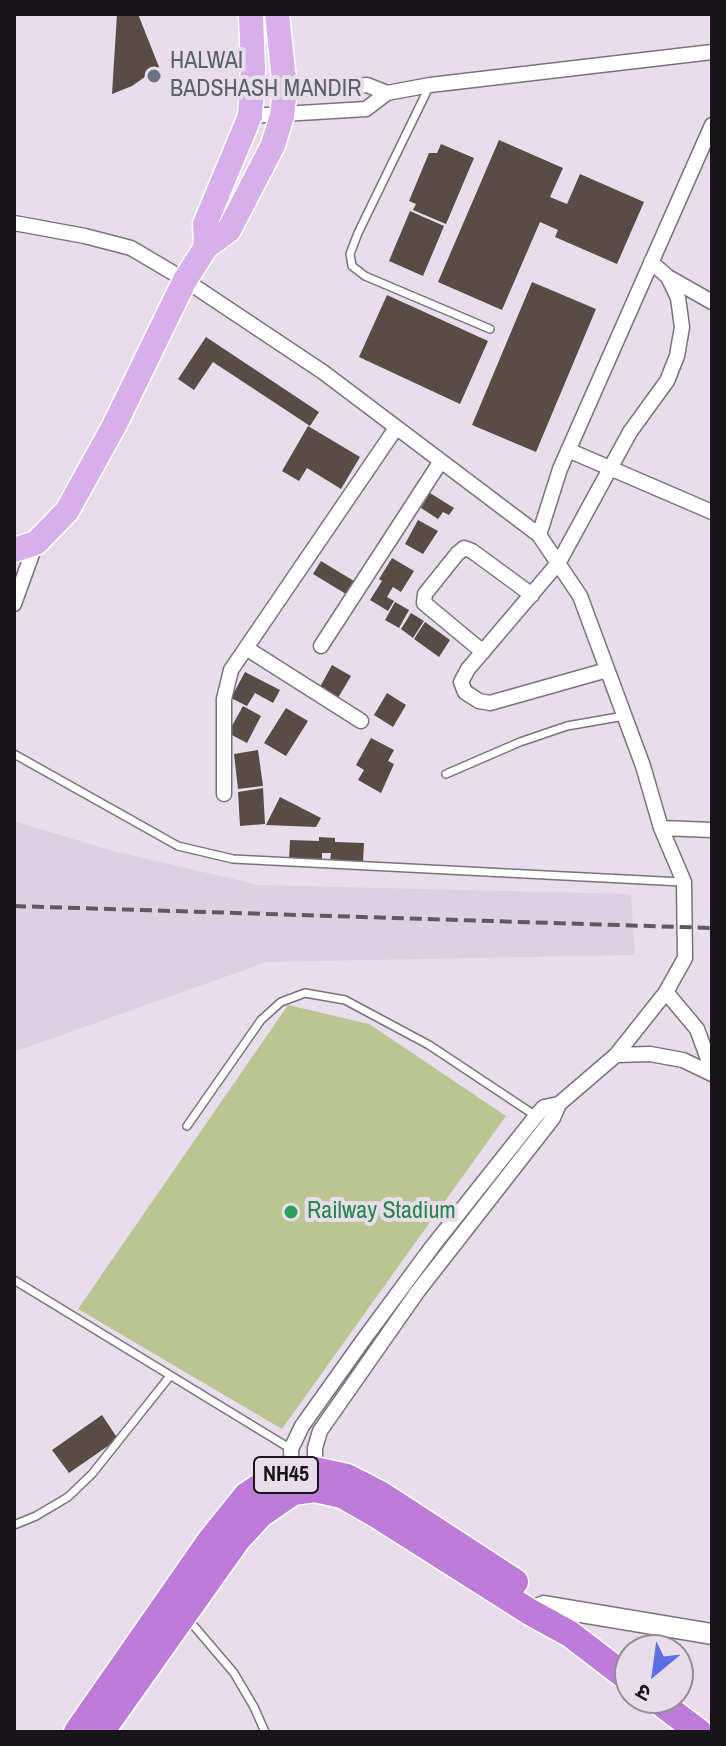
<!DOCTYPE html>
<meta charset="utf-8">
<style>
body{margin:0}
#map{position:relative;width:726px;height:1746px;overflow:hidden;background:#e8deeb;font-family:"Archivo Narrow","Noto Sans Devanagari",sans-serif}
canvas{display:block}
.frame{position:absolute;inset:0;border:16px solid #181519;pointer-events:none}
.north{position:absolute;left:614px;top:1634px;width:80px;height:80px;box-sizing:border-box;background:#e8deeb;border:2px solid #958e97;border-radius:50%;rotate:209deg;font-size:22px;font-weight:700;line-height:32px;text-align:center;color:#181519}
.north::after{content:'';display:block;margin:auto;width:28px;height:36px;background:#5a6fe6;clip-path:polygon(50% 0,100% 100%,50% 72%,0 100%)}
</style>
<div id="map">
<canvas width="726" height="1746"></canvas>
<div class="frame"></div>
<div class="north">उ</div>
</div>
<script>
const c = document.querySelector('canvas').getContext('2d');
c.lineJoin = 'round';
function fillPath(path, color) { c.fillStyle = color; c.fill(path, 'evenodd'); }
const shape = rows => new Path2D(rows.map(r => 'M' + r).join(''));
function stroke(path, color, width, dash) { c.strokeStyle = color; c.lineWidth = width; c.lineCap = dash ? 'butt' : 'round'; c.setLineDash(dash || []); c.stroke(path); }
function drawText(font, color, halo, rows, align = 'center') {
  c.font = font + ' "Archivo Narrow",sans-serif'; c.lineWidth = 8; c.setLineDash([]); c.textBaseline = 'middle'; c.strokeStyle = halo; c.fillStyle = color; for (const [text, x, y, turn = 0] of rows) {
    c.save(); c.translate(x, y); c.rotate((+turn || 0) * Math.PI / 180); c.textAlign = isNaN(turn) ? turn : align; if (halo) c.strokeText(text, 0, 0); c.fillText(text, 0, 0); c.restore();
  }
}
const built = shape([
 [14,821,113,851,259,885,631,894,635,955,267,962,14,1052]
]);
const green = shape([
 [288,1005,369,1024,506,1116,282,1429,78,1309]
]);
const building = shape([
 [117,14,138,14,159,67,132,86,112,94],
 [499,140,563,168,550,197,567,204,580,174,644,202,617,264,555,237,558,230,540,222,502,310,438,282],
 [441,144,474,158,446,224,413,210,416,204,409,201,429,153,437,153],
 [410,211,444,226,423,276,389,261],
 [532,282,596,309,536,452,472,425],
 [387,295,488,341,460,404,359,357],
 [206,337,319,412,310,426,213,362,194,390,178,379],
 [308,426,360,457,341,489,307,468,299,481,282,471],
 [430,493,454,508,449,515,443,512,438,519,421,508],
 [418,520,438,531,423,554,405,544],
 [392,558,414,571,401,592,393,587,387,597,394,601,388,611,370,600,382,581,379,579],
 [321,561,354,581,346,594,313,574],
 [395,602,409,610,399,628,385,620],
 [411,613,424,621,413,638,401,629],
 [425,622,450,640,439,657,414,639],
 [332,665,351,676,338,698,320,687],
 [245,672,280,690,273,703,255,693,247,706,231,698],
 [387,693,406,705,393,727,374,715],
 [243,706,261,716,247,743,228,733],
 [286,708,308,721,286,756,264,743],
 [371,738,394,750,388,761,394,764,381,793,358,780,364,770,356,765],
 [258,750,263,786,238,789,234,754],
 [263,788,265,824,240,826,238,792],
 [280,797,321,818,316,827,266,825],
 [319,837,335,838,335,842,364,843,363,863,330,862,331,853,322,853,322,859,289,859,290,840,319,841],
 [102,1415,118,1439,69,1473,52,1450]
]);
const lane = shape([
 [429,87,358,233,350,254,352,266,365,276,490,329],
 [14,754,178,846,233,859,682,882],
 [446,774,520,742,567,726,624,716],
 [187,1126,261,1020,281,1002,305,993,345,1000,429,1045,536,1116],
 [14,1280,291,1449],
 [14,1525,36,1516,68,1497,92,1474,170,1376],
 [188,1619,234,1673,254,1707,265,1732]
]);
const street = shape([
 [252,91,367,85,387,93],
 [250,116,366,109,387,93,430,85,712,52],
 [14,223,85,236,131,248,185,280,323,372,539,535,580,596,643,766,661,828,684,882,685,958,666,992,616,1055,559,1104,553,1118,418,1291,320,1431,315,1448,315,1476],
 [668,277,712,302],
 [568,450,712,512],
 [539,535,560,469,712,125],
 [14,604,36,543],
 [321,646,441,461],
 [246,648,361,721],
 [483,652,424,603,425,594,457,554,464,548,472,551,532,595],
 [607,670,490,703,479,701,465,692,461,682,468,669,559,562,630,432,667,381,677,356,682,327,678,298,668,277,651,262],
 [224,794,224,699,231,670,396,428],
 [661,828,712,830],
 [666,992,697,1029,712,1070],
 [616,1055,650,1054,683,1060,712,1074],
 [292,1475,291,1449,302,1426,364,1339,432,1247,536,1116,544,1107,559,1104]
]);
const secondary = shape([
 [530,1612,544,1606,712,1634]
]);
const primary = shape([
 [206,247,205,224,250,116,253,69,251,14],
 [14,550,36,543,67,511,114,426,185,280,206,247,229,230,273,145,282,116,285,89,277,14]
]);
const highway = shape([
 [654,1698,699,1732],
 [77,1732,210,1541,247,1495,265,1483,292,1472,315,1470,347,1477,380,1494,515,1582],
 [101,1732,237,1540,261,1514,293,1492,315,1489,342,1495,377,1515,530,1612,570,1634,630,1680]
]);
const rail = shape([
 [14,906,712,928]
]);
const markers = [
 [154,76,8,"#6b7280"],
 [291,1212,8,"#2e9e5b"]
];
const shields = [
 [286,1475,64]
];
const shieldNames = [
 ["NH45",286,1475]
];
const worshipNames = [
 ["HALWAI",170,62],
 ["BADSHASH MANDIR",170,90]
];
const leisureNames = [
 ["Railway Stadium",307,1212]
];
fillPath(built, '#ded0e3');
fillPath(green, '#bbc493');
fillPath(building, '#594b46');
stroke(lane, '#7b727d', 10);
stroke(street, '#7b727d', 17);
stroke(secondary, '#7b727d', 23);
stroke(primary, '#fff', 27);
stroke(highway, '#fff', 29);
stroke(lane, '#fff', 7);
stroke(street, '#fff', 14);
stroke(secondary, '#fff', 20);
stroke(primary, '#d7b0e9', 24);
stroke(highway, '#bd7bda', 26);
stroke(rail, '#5f5a61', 4, [12, 6]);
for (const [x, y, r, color] of markers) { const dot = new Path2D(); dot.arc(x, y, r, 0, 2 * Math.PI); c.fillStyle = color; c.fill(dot); stroke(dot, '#e8deeb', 3); }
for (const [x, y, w] of shields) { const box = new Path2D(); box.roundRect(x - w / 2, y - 18, w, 36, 6); c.fillStyle = '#e8deeb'; c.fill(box); stroke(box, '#181519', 2); }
drawText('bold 22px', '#181519', null, shieldNames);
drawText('24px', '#5b616d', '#e8deeb', worshipNames, 'left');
drawText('24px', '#27864d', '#e8deeb', leisureNames, 'left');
</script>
